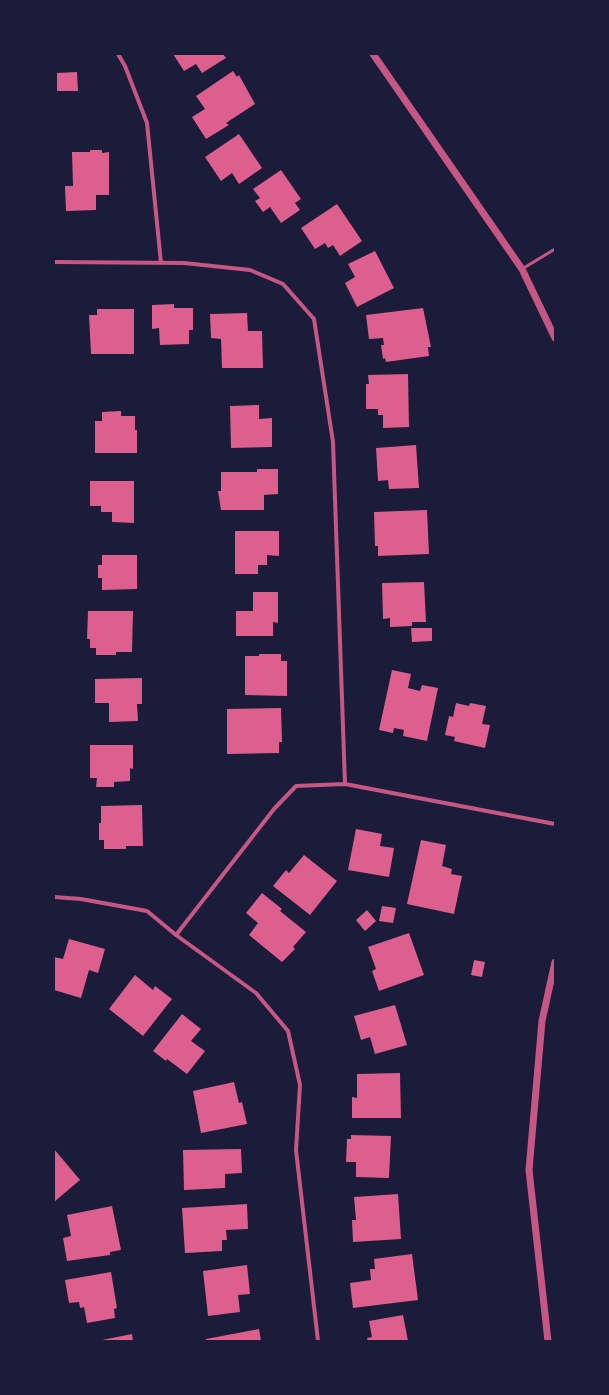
<!DOCTYPE html>
<style>
body{margin:0}
#map{position:relative;width:609px;height:1395px;overflow:hidden;background:#1b1b3a;font-family:Arial,sans-serif}
canvas{display:block}
.frame{position:absolute;inset:0;border:55px solid #1b1b3a;pointer-events:none}
</style>
<div id="map">
<canvas width="609" height="1395"></canvas>
<div class="frame"></div>
</div>
<script>
const c = document.querySelector('canvas').getContext('2d');
c.lineJoin = 'round';
function fillPath(path, color) { c.fillStyle = color; c.fill(path, 'evenodd'); }
const shape = rows => new Path2D(rows.map(r => 'M' + r).join(''));
function stroke(path, color, width, dash) { c.strokeStyle = color; c.lineWidth = width; c.lineCap = dash ? 'butt' : 'round'; c.setLineDash(dash || []); c.stroke(path); }
const building = shape([
 [173,54,223,54,226,58,202,73,196,64,184,71],
 [233,71,237,77,239,75,255,104,226,123,229,125,206,139,192,117,205,109,196,96],
 [77,72,78,91,57,91,57,73],
 [239,134,262,168,239,184,232,173,221,181,205,157],
 [90,150,102,150,102,153,109,152,109,195,96,195,96,210,66,211,65,186,73,186,72,152,90,152],
 [281,170,301,199,295,203,300,210,281,223,270,207,263,212,255,201,260,198,253,189],
 [337,204,362,241,340,256,333,245,328,248,325,243,315,249,301,228],
 [375,251,394,288,357,307,345,283,355,277,348,264],
 [174,304,174,308,193,308,193,330,189,330,189,344,160,345,159,328,152,329,152,305],
 [423,308,431,347,428,347,429,356,386,362,385,358,383,359,381,345,384,345,383,338,369,339,366,315],
 [97,309,134,309,134,354,91,354,89,315,97,315],
 [247,313,248,331,262,331,263,368,222,368,221,339,211,338,210,314],
 [408,374,409,427,383,428,383,415,378,415,378,409,366,409,366,384,369,384,368,375],
 [259,405,259,419,272,418,272,447,231,448,230,406],
 [121,411,121,416,135,416,135,430,137,430,137,453,95,453,95,421,102,421,102,412],
 [416,445,419,488,389,489,388,480,378,481,376,448],
 [257,469,278,469,278,494,264,495,264,510,221,510,218,491,221,491,221,472,257,472],
 [90,481,134,481,134,523,112,522,112,512,101,512,101,506,90,506],
 [427,510,429,554,378,556,378,546,375,546,374,512],
 [235,531,279,531,279,556,267,555,267,565,258,565,258,574,235,574],
 [102,555,137,555,137,589,102,590,102,578,98,578,98,565,102,565],
 [424,582,426,622,412,622,412,626,390,627,390,618,383,619,382,583],
 [253,592,278,592,278,623,273,622,273,636,236,636,236,611,253,611],
 [88,611,133,611,132,652,116,652,116,655,96,655,96,648,90,648,90,639,87,639],
 [411,628,432,628,432,641,412,642],
 [259,654,281,654,281,661,287,661,287,696,245,695,245,656,259,656],
 [392,670,411,674,408,688,420,691,422,685,438,688,427,741,403,736,404,730,394,728,393,733,379,730],
 [142,678,142,704,137,704,138,721,109,722,109,703,95,703,95,679],
 [456,703,469,706,470,703,486,706,482,724,490,725,485,748,454,741,455,737,445,735,449,716,453,717],
 [281,708,282,742,279,742,279,753,227,754,227,709],
 [90,745,133,745,133,769,130,768,130,781,114,782,114,787,96,787,97,778,90,778],
 [142,805,143,846,126,846,126,849,104,849,104,840,99,840,99,823,101,823,101,806],
 [356,829,382,834,380,846,394,848,389,877,348,870],
 [421,840,446,845,442,866,452,869,451,874,462,876,454,914,407,904],
 [304,855,337,881,310,915,273,886,286,870,289,873],
 [262,893,282,909,280,911,306,932,293,947,295,949,282,962,249,935,258,923,246,913],
 [382,906,396,908,393,923,379,921],
 [367,910,376,921,365,931,356,920],
 [409,933,424,975,379,991,372,971,376,969,368,947],
 [69,939,105,949,98,973,89,970,81,998,54,990,54,957,63,959],
 [474,960,485,962,482,977,471,975],
 [135,975,153,990,155,986,172,999,143,1036,109,1009],
 [395,1005,407,1045,375,1054,370,1037,361,1040,354,1016],
 [182,1014,201,1029,191,1041,205,1051,187,1074,167,1059,166,1061,153,1051],
 [400,1073,401,1118,352,1118,352,1097,357,1098,357,1074],
 [234,1082,239,1103,242,1102,247,1124,201,1133,193,1091],
 [351,1135,391,1136,389,1178,356,1177,356,1162,346,1162,347,1139,351,1139],
 [54,1149,80,1180,54,1202],
 [241,1149,242,1173,225,1174,225,1188,184,1190,183,1150],
 [398,1194,401,1239,353,1242,352,1220,356,1220,354,1197],
 [247,1204,248,1229,226,1230,227,1240,222,1240,222,1251,185,1253,182,1208],
 [112,1206,121,1250,110,1252,110,1255,67,1261,63,1238,71,1236,67,1215],
 [412,1254,418,1300,353,1308,350,1283,371,1280,370,1269,375,1269,374,1259],
 [247,1265,250,1294,238,1295,240,1312,208,1316,203,1271],
 [111,1272,117,1308,114,1309,115,1318,87,1323,84,1307,80,1308,79,1302,69,1303,65,1280],
 [403,1315,408,1341,368,1341,367,1338,372,1337,369,1321],
 [259,1329,261,1341,206,1341,206,1339],
 [132,1334,133,1341,102,1341,102,1340]
]);
const service = shape([
 [522,269,555,249]
]);
const minor = shape([
 [118,54,125,66,147,123,161,263],
 [54,262,184,263,250,270,283,284,314,319,333,442,345,784],
 [54,897,81,899,147,911,176,935,256,993,288,1031,300,1085,296,1150,318,1341],
 [176,935,274,809,296,786,345,784,555,824]
]);
const tertiary = shape([
 [373,54,522,269,555,338],
 [548,1341,529,1170,542,1021,555,962]
]);
fillPath(building, '#dd5f8e');
stroke(service, '#c65784', 3);
stroke(minor, '#c65784', 4);
stroke(tertiary, '#c65784', 7);
</script>
